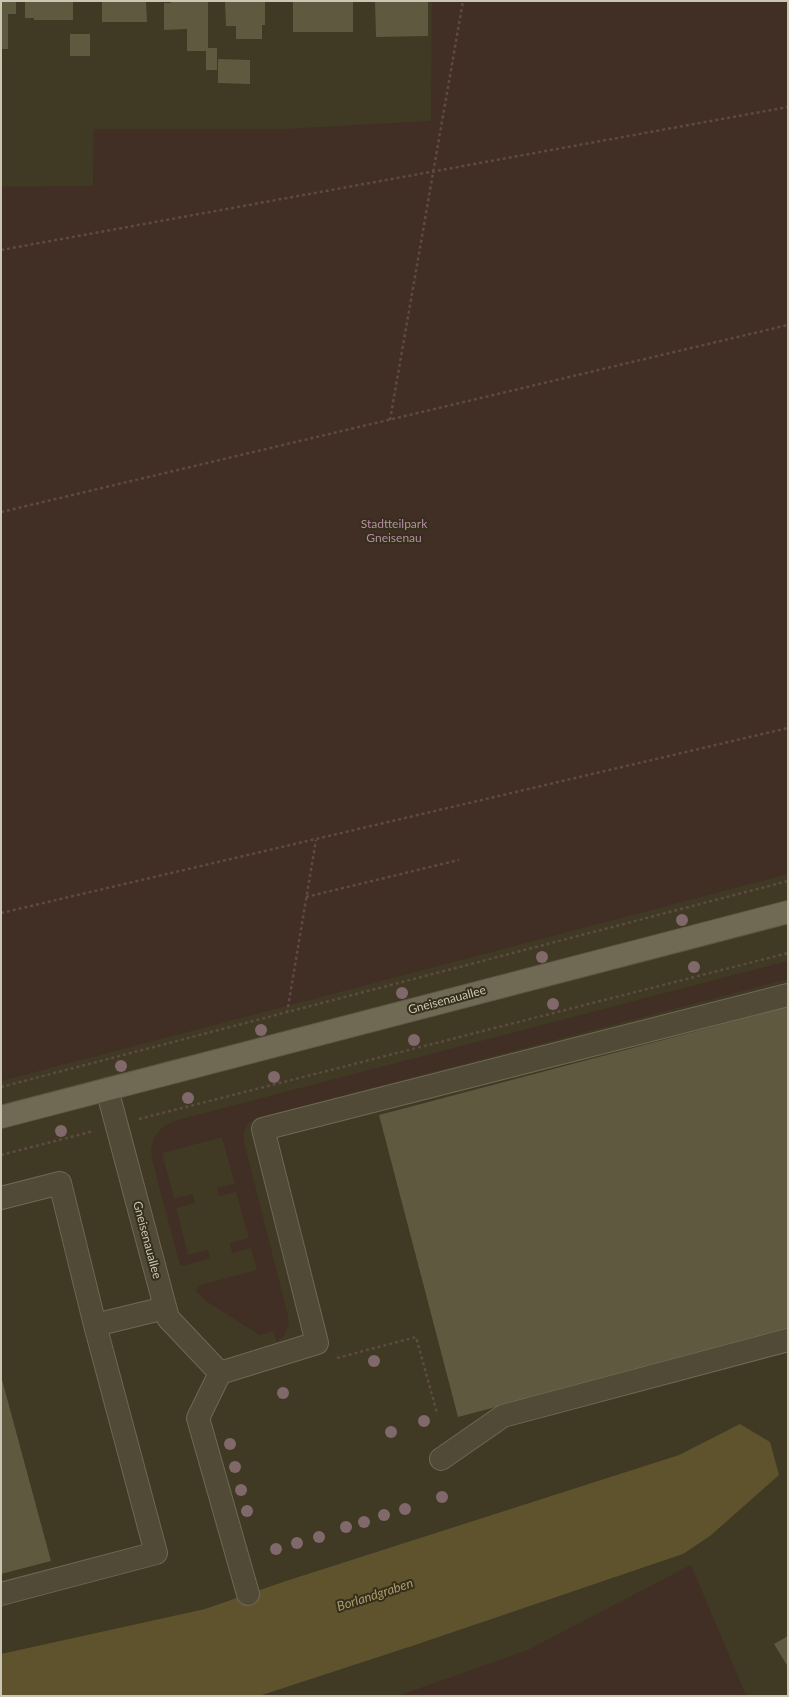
<!DOCTYPE html>
<style>
body{margin:0}
#map{position:relative;width:789px;height:1697px;overflow:hidden;background:#403923;font-family:Lato,sans-serif}
canvas{display:block}
.frame{position:absolute;inset:0;border:2px solid #cbc6b3;pointer-events:none}
</style>
<div id="map">
<canvas width="789" height="1697"></canvas>
<div class="frame"></div>
</div>
<script>
const c = document.querySelector('canvas').getContext('2d');
c.lineJoin = 'round';
function fillPath(path, color) { c.fillStyle = color; c.fill(path, 'evenodd'); }
const shape = rows => new Path2D(rows.map(r => 'M' + r).join(''));
function stroke(path, color, width, dash) { c.strokeStyle = color; c.lineWidth = width; c.lineCap = dash ? 'butt' : 'round'; c.setLineDash(dash || []); c.stroke(path); }
function drawText(font, color, halo, rows, align = 'center') {
  c.font = font + ' Lato,sans-serif'; c.lineWidth = 4; c.setLineDash([]); c.textBaseline = 'middle'; c.strokeStyle = halo; c.fillStyle = color; for (const [text, x, y, turn = 0] of rows) {
    c.save(); c.translate(x, y); c.rotate((+turn || 0) * Math.PI / 180); c.textAlign = isNaN(turn) ? turn : align; if (halo) c.strokeText(text, 0, 0); c.fillText(text, 0, 0); c.restore();
  }
}
const green = shape([
 [432,1,788,1,788,874,1,1081,1,187,93,186,94,129,285,129,431,121],
 [788,961,788,979,256,1118,248,1123,244,1132,244,1142,288,1316,289,1325,284,1335,277,1342,273,1331,260,1335,206,1301,195,1290,201,1285,257,1270,251,1248,232,1253,230,1243,249,1238,236,1192,219,1196,217,1188,235,1184,222,1137,162,1153,174,1199,193,1194,195,1203,176,1208,188,1255,208,1250,210,1258,186,1265,180,1265,152,1159,151,1149,154,1137,163,1127,174,1121],
 [691,1565,746,1696,398,1696,528,1650]
]);
const water = shape([
 [740,1424,770,1442,779,1475,710,1536,683,1554,415,1645,259,1696,1,1696,1,1654,205,1609,286,1581,679,1455]
]);
const building = shape([
 [1,1,16,1,16,14,8,14,8,49,1,49],
 [25,1,73,1,73,20,34,20,34,18,25,18],
 [102,1,146,1,147,22,102,22],
 [171,1,208,1,208,48,217,48,217,70,206,70,206,51,187,51,187,29,164,30,164,3,171,3],
 [225,1,265,1,265,25,262,25,262,39,236,39,236,26,226,26],
 [293,1,353,1,353,32,293,32],
 [375,1,428,1,428,36,376,37],
 [70,34,90,34,90,56,70,56],
 [218,59,250,60,250,84,218,83],
 [788,1007,788,1330,458,1417,379,1115],
 [1,1376,51,1561,1,1574],
 [788,1636,788,1667,774,1644]
]);
const path = shape([
 [1,250,788,107],
 [390,420,463,1],
 [1,512,788,325],
 [306,897,459,860],
 [1,913,788,728],
 [287,1013,316,840],
 [1,1087,788,881],
 [139,1119,788,953],
 [1,1155,94,1131],
 [337,1358,416,1337,437,1413]
]);
const minor = shape([
 [107,1089,168,1318,220,1373],
 [1,1198,60,1183,95,1325,156,1553,1,1594],
 [95,1325,165,1308],
 [441,1459,503,1416,788,1340],
 [248,1594,198,1418,220,1373,317,1343,263,1129,788,995]
]);
const major = shape([
 [1,1117,788,912]
]);
const trees = [
 [682,920],
 [542,957],
 [694,967],
 [402,993],
 [553,1004],
 [261,1030],
 [414,1040],
 [121,1066],
 [274,1077],
 [188,1098],
 [61,1131],
 [374,1361],
 [283,1393],
 [424,1421],
 [391,1432],
 [230,1444],
 [235,1467],
 [241,1490],
 [442,1497],
 [405,1509],
 [247,1511],
 [384,1515],
 [364,1522],
 [346,1527],
 [319,1537],
 [297,1543],
 [276,1549]
];
const parkNames = [
 ["Stadtteilpark",394,524],
 ["Gneisenau",394,538]
];
const streetNames = [
 ["Gneisenauallee",447,1000,-15],
 ["Gneisenauallee",147,1240,75]
];
const waterNames = [
 ["Borlandgraben",375,1595,-18]
];
fillPath(green, '#412e25');
fillPath(water, '#5e532d');
fillPath(building, '#5f593f');
stroke(minor, '#6e6855', 24);
stroke(major, '#5c5643', 24);
stroke(path, '#5e4a43', 2.5, [3, 3]);
stroke(minor, '#504a37', 22);
stroke(major, '#706a55', 22);
c.fillStyle = '#81686a';
for (const [x, y] of trees) { c.beginPath(); c.arc(x, y, 6, 0, 2 * Math.PI); c.fill(); }
drawText('12px', '#b68ea5', '#352f1c', parkNames);
drawText('12px', '#cbc6b3', '#352f1c', streetNames);
drawText('italic 13px', '#ac9c6a', '#352f1c', waterNames);
</script>
